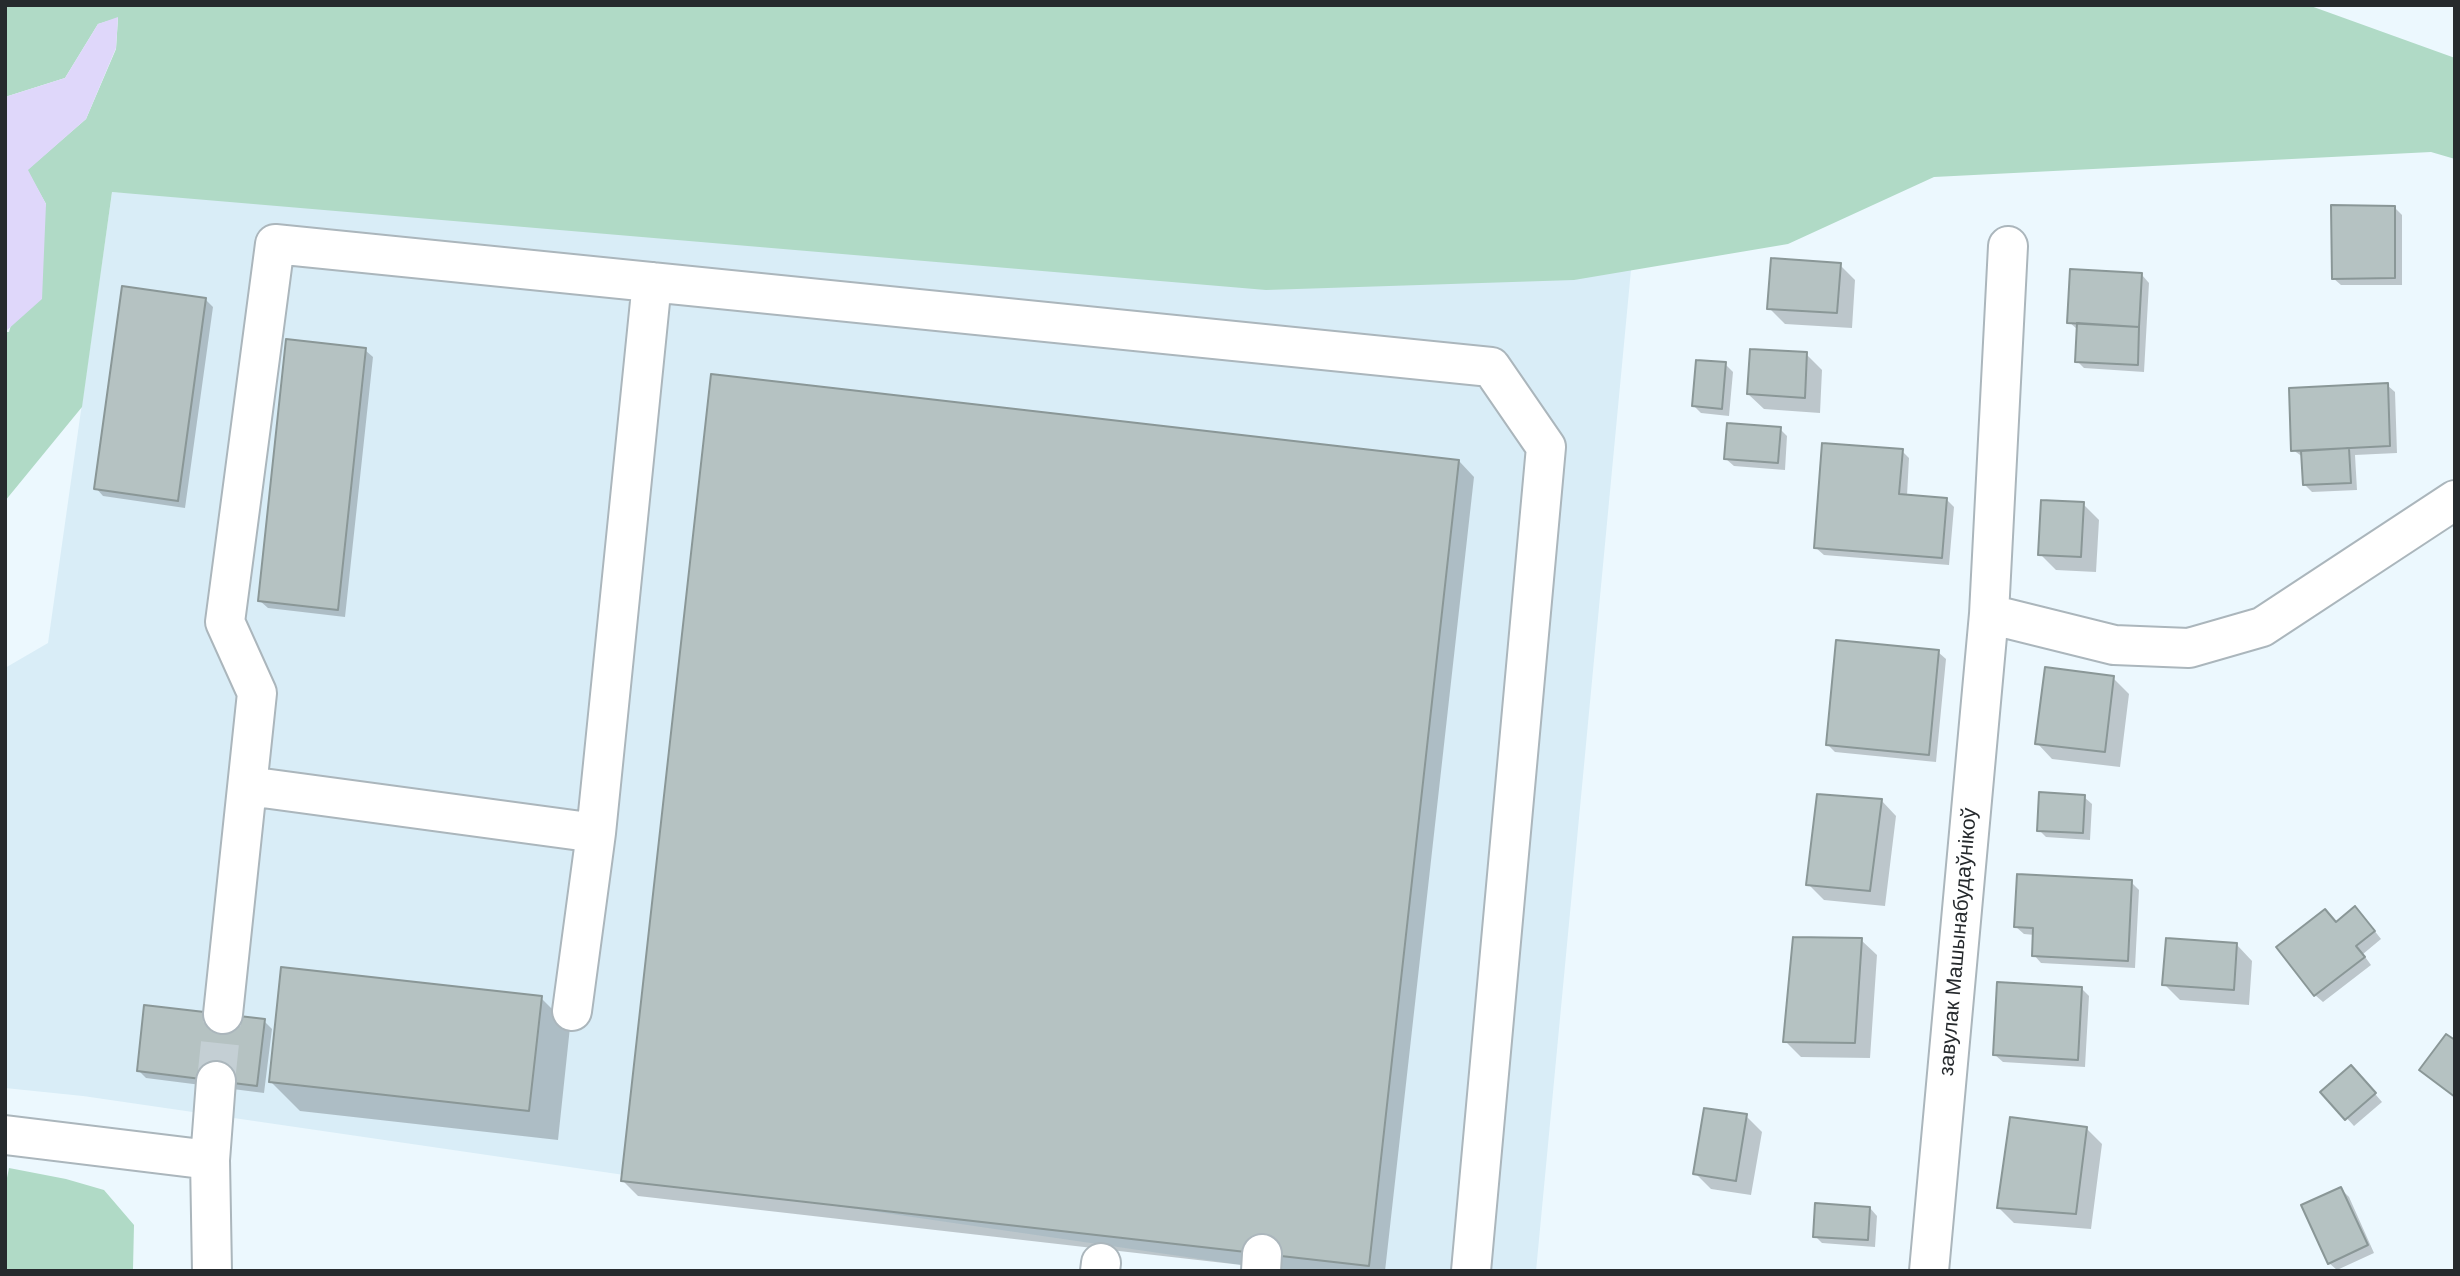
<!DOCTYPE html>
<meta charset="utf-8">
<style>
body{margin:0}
#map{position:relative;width:2460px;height:1276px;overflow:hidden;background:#ecf8fe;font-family:"DM Sans",sans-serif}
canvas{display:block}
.frame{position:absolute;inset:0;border:7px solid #262a2d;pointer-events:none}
</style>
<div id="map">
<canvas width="2460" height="1276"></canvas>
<div class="frame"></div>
</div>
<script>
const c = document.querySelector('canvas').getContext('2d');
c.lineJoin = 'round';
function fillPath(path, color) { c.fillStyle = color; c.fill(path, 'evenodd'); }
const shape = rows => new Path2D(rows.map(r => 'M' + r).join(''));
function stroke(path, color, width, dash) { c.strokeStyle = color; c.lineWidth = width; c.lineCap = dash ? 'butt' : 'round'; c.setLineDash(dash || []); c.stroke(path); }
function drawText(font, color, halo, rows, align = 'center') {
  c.font = font + ' "DM Sans",sans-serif'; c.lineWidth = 5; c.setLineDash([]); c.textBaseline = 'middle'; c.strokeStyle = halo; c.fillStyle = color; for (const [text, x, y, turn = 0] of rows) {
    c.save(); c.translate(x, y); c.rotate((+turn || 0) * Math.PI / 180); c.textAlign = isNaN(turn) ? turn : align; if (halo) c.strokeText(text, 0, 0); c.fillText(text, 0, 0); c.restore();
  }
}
const built = shape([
 [112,192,1631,270,1536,1271,1282,1271,83,1096,5,1088,5,668,48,643]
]);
const green = shape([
 [5,5,2308,5,2455,58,2455,159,2431,152,1934,177,1788,244,1574,280,1266,290,112,192,82,407,5,501,5,332,9,332,46,204,27,170,86,119,116,49,118,18,98,24,65,78,5,97],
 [9,1168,66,1179,104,1190,134,1225,133,1269,5,1271,5,1188]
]);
const water = shape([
 [118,17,116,48,86,119,28,170,46,204,42,299,5,332,5,97,65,78,98,24]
]);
const shadow = shape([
 [2394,207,2402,215,2402,285,2341,285,2333,278],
 [1840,265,1855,280,1852,328,1785,324,1769,308],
 [2142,275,2149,283,2144,372,2084,368,2077,361,2077,329,2069,322],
 [206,300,213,307,185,508,103,496,96,488],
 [365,350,373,357,345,617,268,608,260,601],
 [1806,354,1822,370,1820,413,1764,409,1748,394],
 [1725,364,1733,372,1729,416,1701,413,1694,406],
 [2387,385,2395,392,2397,453,2355,455,2357,490,2312,492,2304,484,2303,457,2293,450],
 [1780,429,1787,436,1785,470,1734,466,1726,459],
 [1902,451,1909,458,1907,496,1946,499,1954,507,1949,565,1824,555,1816,548],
 [1459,461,1474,477,1385,1271,1294,1271,638,1196,622,1180],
 [2083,504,2099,520,2096,572,2056,570,2040,554],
 [1938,652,1946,659,1936,762,1835,752,1828,745],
 [2113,678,2129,694,2120,767,2052,759,2037,743],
 [2084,797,2092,804,2090,840,2046,837,2039,830],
 [1881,800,1896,816,1885,906,1824,900,1808,884],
 [2131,882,2139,890,2135,968,2041,963,2034,955,2035,935,2024,934,2016,927],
 [2363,916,2381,939,2363,954,2371,965,2323,1002,2315,995],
 [1861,940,1877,955,1870,1058,1801,1057,1785,1041],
 [2237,945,2252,961,2249,1005,2180,1000,2164,984],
 [2081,988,2089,996,2085,1067,2003,1062,1995,1055],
 [541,998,570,1027,558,1140,300,1111,271,1082],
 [264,1021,272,1029,264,1093,146,1078,138,1070],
 [2359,1075,2382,1102,2354,1126,2323,1092],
 [1746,1116,1762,1132,1751,1195,1711,1189,1695,1173],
 [2087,1129,2102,1144,2091,1229,2014,1223,1999,1208],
 [2341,1189,2349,1197,2374,1253,2337,1270,2329,1263],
 [1870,1208,1877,1216,1875,1247,1822,1243,1815,1236]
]);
const building = shape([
 [2331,205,2395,206,2395,278,2332,279,2331,205],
 [1771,258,1841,263,1837,313,1767,309,1771,258],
 [2070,269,2142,273,2139,327,2067,323,2070,269],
 [122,286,206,298,178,501,94,489,122,286],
 [2077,323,2139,327,2138,365,2075,362,2077,323],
 [286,339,366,348,338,610,258,601,286,339],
 [1750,349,1807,352,1805,398,1747,394,1750,349],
 [1696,360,1726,362,1722,409,1692,406,1696,360],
 [711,374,1459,460,1369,1266,621,1181,711,374],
 [2388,383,2390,446,2291,451,2289,388,2388,383],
 [1727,423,1781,427,1778,463,1724,459,1727,423],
 [1822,443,1903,449,1899,494,1947,498,1942,558,1814,548,1822,443],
 [2349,448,2351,483,2303,485,2301,451,2349,448],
 [2041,500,2084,502,2081,557,2038,555,2041,500],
 [1836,640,1939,650,1929,755,1826,745,1836,640],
 [2045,667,2114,676,2105,752,2035,744,2045,667],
 [2039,792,2085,795,2083,833,2037,831,2039,792],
 [1817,794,1882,799,1870,891,1806,885,1817,794],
 [2017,874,2132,880,2128,961,2032,956,2033,928,2014,927,2017,874],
 [2355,906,2375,931,2356,946,2365,957,2314,996,2276,947,2325,909,2336,922,2355,906],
 [1793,937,1862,938,1855,1043,1783,1042,1793,937],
 [2166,938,2237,943,2234,990,2162,985,2166,938],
 [281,967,542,996,529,1111,269,1082,281,967],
 [1997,982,2082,987,2078,1060,1993,1055,1997,982],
 [144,1005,265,1019,257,1086,137,1071,144,1005],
 [2446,1034,2455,1040,2455,1097,2419,1070,2446,1034],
 [2351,1065,2376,1093,2345,1120,2320,1092,2351,1065],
 [1704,1108,1747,1114,1736,1181,1693,1174,1704,1108],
 [2010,1117,2087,1127,2076,1214,1997,1208,2010,1117],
 [2341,1187,2368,1245,2328,1264,2301,1205,2341,1187],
 [1815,1203,1870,1207,1868,1240,1813,1237,1815,1203]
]);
const minorTunnel = shape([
 [216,1081,223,1014]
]);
const minor = shape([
 [1989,614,2114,645,2189,648,2262,627,2455,500],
 [248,786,596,833,652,282],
 [572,1011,596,833],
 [223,1014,257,693,225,622,275,244,1491,367,1546,447,1471,1271],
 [5,1135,210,1160,212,1271],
 [210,1160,216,1081],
 [1100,1271,1101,1263],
 [1261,1271,1262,1254],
 [1929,1271,1989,614,2008,246]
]);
const streetNames = [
 ["завулак Машынабудаўнікоў",1959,942,-85]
];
fillPath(built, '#d9edf7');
fillPath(green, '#b0dac6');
fillPath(water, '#dfd7fa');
fillPath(shadow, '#0003');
fillPath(building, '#b5c2c2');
stroke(building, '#8a9797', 2);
stroke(minorTunnel, '#c4cfd4', 38, [38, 19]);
stroke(minor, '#abb6bc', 42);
stroke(minor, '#fff', 38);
drawText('21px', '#262a2d', '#fff', streetNames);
</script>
